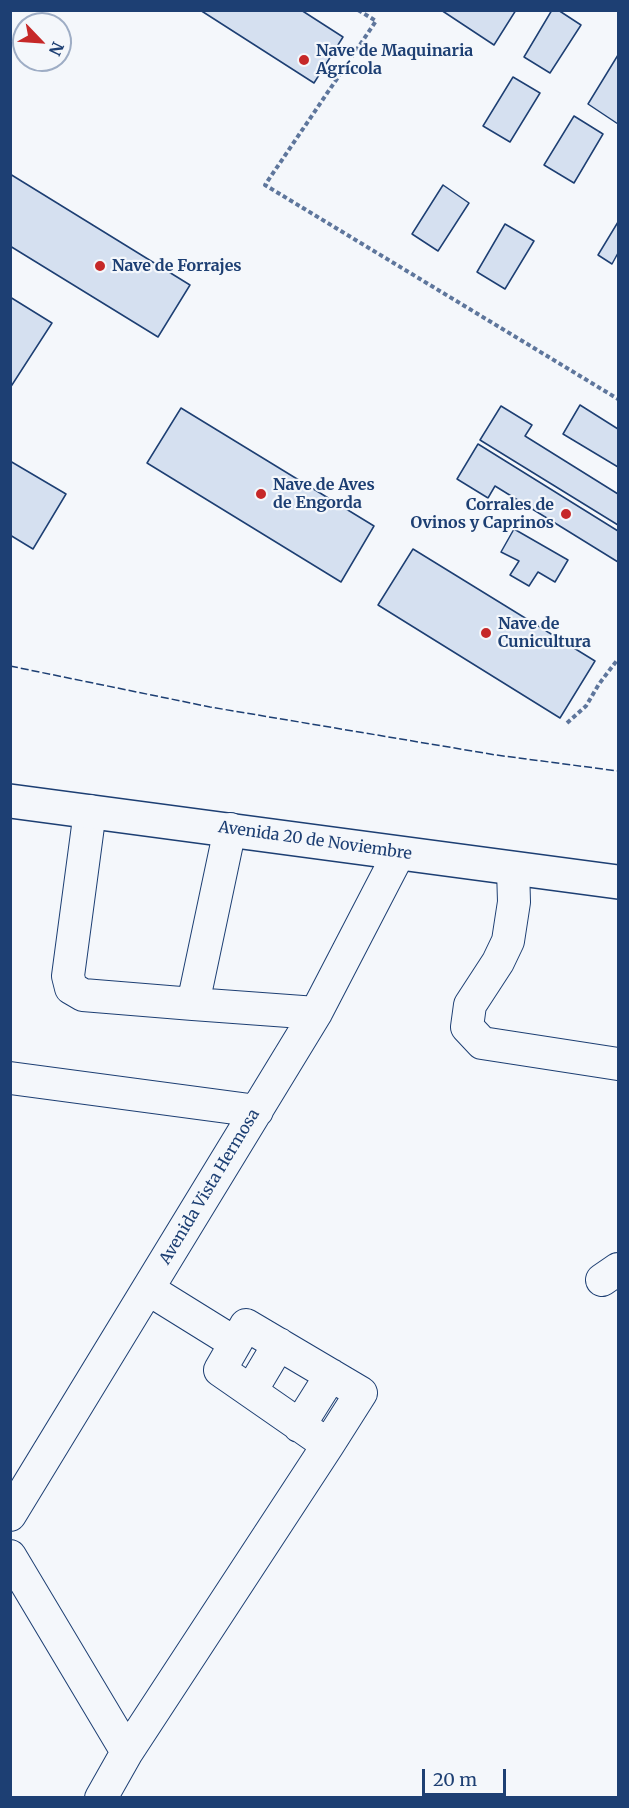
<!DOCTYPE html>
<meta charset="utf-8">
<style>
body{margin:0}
#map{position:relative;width:629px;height:1808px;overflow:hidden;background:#f4f7fb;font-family:Merriweather,serif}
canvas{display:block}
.frame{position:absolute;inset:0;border:12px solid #1d3f73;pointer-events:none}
.north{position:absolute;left:12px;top:12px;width:60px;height:60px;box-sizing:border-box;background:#f4f7fb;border:2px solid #9eadc5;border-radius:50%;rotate:115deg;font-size:16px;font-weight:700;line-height:24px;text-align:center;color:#1d3f73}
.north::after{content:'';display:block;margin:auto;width:21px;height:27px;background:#c62828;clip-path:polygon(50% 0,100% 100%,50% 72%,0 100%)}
.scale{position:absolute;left:422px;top:1769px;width:84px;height:27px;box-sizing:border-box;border:3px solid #1d3f73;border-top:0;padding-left:8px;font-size:18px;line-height:21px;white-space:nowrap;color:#1d3f73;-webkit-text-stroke:4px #f4f7fb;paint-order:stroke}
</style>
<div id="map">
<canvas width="629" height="1808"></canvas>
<div class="frame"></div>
<div class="north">N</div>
<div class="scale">20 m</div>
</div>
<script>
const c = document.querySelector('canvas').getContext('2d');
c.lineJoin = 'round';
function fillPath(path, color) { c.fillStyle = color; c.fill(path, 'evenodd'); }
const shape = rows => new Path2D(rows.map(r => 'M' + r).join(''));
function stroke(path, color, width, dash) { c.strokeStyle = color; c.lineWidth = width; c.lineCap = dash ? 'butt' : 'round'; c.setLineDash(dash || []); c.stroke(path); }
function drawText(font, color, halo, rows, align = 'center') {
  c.font = font + ' Merriweather,serif'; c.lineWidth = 4.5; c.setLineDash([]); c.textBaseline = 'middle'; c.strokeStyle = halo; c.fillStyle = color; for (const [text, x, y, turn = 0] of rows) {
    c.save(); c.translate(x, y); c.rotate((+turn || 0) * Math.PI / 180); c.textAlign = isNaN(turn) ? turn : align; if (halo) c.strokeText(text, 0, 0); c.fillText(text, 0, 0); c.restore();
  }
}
const building = shape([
 [200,10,301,10,343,37,314,83,200,10],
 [441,10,516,10,494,45,441,10],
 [552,10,558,10,581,25,550,73,524,57,552,10],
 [618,55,618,124,588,104,618,55],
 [513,77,540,93,510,142,483,126,513,77],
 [574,116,603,134,574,183,544,165,574,116],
 [10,174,190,285,158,337,10,246,10,174],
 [443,185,469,203,438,251,412,234,443,185],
 [618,222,618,253,612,264,598,255,618,222],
 [505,224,534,241,505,289,477,272,505,224],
 [10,297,52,323,10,388,10,297],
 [580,405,618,429,618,467,563,434,580,405],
 [501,406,532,425,525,436,618,494,618,525,480,440,501,406],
 [181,408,374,526,341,582,147,463,181,408],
 [478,444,618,531,618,562,495,486,488,498,457,479,478,444],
 [10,461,66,494,33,549,10,535,10,461],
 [514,529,568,560,555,582,538,572,529,586,510,575,519,561,501,552,514,529],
 [413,549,595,661,560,718,378,605,413,549]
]);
const path = shape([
 [358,10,376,21,265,185,618,399],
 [567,723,586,706,599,684,618,659]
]);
const minor = shape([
 [90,811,68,976,71,988,83,995,193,1004,230,829],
 [513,869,514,902,508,941,498,962,470,1005,467,1027,482,1043,618,1064],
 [193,1004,316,1013],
 [10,1078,257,1111],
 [602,1280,618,1269],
 [148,1289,235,1343],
 [251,1391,279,1344],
 [299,1426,331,1375],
 [10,1515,316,1013,399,853],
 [10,1556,127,1752,101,1798],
 [127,1752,328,1445,361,1393,246,1325,220,1370,328,1445]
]);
const major = shape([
 [10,801,618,882]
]);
const fence = shape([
 [10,666,210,707,496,755,618,771]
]);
const markers = [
 [304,60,6,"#c62828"],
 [100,266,6,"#c62828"],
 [261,494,6,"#c62828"],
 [566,514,6,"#c62828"],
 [486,633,6,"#c62828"]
];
const poiNames = [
 ["Nave de Maquinaria",316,51],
 ["Agrícola",316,69],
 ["Nave de Forrajes",112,266],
 ["Nave de Aves",273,485],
 ["de Engorda",273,503],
 ["Corrales de",554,505,"right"],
 ["Ovinos y Caprinos",554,523,"right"],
 ["Nave de",498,624],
 ["Cunicultura",498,642]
];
const streetNames = [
 ["Avenida 20 de Noviembre",315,841,8],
 ["Avenida Vista Hermosa",210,1187,-59]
];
fillPath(building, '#d5e0f0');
stroke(building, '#1d3f73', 1.5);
stroke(minor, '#1d3f73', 34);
stroke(major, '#1d3f73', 36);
stroke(path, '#5e769c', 4, [4.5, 3]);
stroke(minor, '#f4f7fb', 32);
stroke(major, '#f4f7fb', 33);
stroke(fence, '#1d3f73', 1.5, [8, 3]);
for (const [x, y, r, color] of markers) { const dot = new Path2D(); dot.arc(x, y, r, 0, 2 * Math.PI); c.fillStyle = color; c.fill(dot); stroke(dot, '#f4f7fb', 2); }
drawText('bold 16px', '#1d3f73', '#f4f7fb', poiNames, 'left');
drawText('16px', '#1d3f73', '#f4f7fb', streetNames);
</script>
